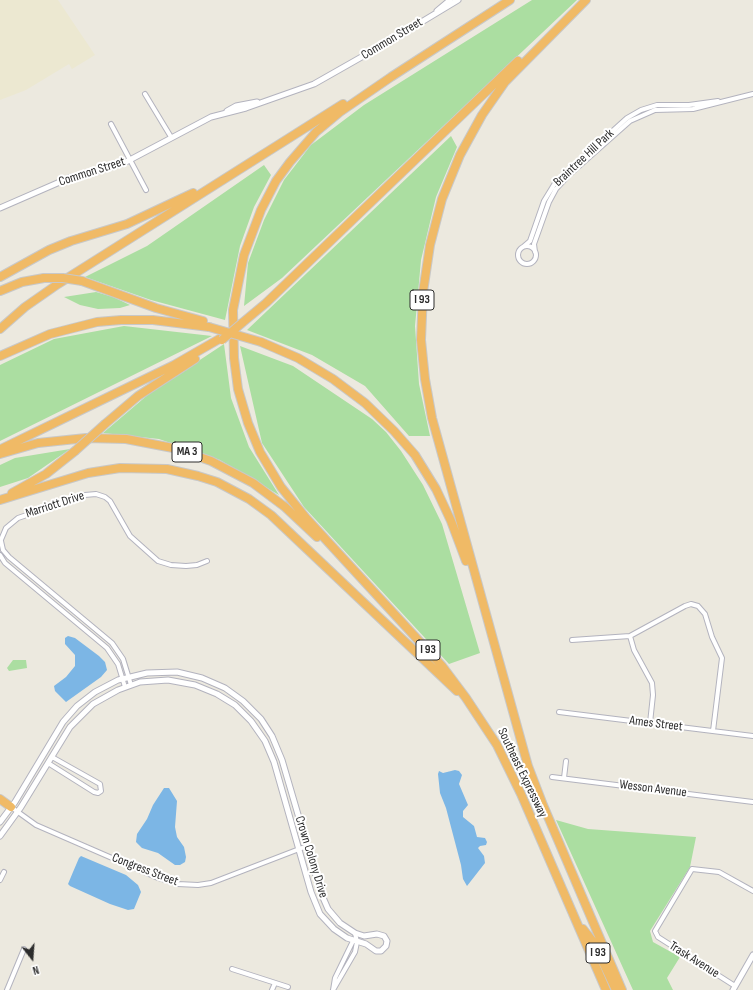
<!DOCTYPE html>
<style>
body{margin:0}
#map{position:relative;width:753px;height:990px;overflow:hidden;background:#ece9df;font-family:"Sofia Sans Condensed",sans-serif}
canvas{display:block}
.north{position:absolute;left:12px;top:938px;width:40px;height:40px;-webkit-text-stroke:3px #fff;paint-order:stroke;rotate:163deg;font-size:11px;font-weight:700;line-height:16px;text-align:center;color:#2c2c2c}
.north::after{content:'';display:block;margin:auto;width:14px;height:18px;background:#2c2c2c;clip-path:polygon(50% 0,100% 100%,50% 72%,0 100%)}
</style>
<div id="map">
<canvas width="753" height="990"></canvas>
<div class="north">N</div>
</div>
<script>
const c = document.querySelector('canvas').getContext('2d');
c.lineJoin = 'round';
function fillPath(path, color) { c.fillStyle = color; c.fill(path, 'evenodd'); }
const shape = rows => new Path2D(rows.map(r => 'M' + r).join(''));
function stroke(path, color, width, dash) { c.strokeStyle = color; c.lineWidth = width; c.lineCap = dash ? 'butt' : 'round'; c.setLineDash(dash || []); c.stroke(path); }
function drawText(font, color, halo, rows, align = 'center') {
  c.font = font + ' "Sofia Sans Condensed",sans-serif'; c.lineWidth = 4; c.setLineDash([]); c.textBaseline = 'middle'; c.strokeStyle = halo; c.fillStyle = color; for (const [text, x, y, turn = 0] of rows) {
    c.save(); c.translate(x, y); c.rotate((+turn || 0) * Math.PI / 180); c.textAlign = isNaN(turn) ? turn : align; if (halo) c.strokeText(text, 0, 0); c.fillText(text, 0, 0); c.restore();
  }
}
const education = shape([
 [0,0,58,0,95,55,72,69,69,64,26,90,0,100]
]);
const green = shape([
 [532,0,577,0,282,278,244,306,248,263,264,220,284,180,311,145,364,105],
 [451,136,457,147,436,197,421,260,415,326,419,384,430,436,409,436,365,386,312,355,247,330],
 [264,165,271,175,254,207,240,246,225,320,151,300,85,277,147,246],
 [96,292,113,297,130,305,120,308,98,309,80,305,64,297],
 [124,326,212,336,0,441,0,365,54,339],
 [224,344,231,398,249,447,279,495,220,460,159,439,103,433,150,393],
 [240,346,293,366,372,419,386,432,401,451,423,485,442,524,480,653,449,664,304,507,262,443],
 [70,449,28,478,0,487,0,465,15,458],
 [13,660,26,660,27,668,9,671,7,668],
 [556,820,588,829,696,837,690,867,650,931,653,942,680,957,667,978,673,990,633,990]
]);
const water = shape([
 [68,636,75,638,99,656,105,662,107,670,101,677,66,702,55,691,54,686,66,677,75,666,75,655,65,644,65,638],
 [455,770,459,771,462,775,459,784,468,805,463,811,463,817,474,826,477,837,485,838,487,842,486,845,480,846,478,848,484,856,485,863,467,886,463,879,461,865,446,808,440,793,438,774,439,771,443,773],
 [164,788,169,788,177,801,175,827,177,837,184,847,186,857,185,862,180,865,175,865,158,853,142,848,136,842,137,834,147,819,153,805],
 [81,856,126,875,138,885,141,892,134,909,128,910,110,904,70,886,68,884,73,872,79,858]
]);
const minor = shape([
 [145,94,171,137],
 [111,124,146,190],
 '518 255a9 9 0 1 1 18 0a9 9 0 1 1-18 0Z',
 [523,247,530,241,544,201,555,183,627,118,641,110,657,105,689,105,718,101],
 [535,252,534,244,549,202,556,189,569,175,630,121,655,110,693,109,753,94],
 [1,541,3,550,9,557,112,643,123,659,131,685],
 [0,542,6,528,18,518,85,495,96,494,105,497,110,501,130,536,158,561,171,565,186,566,197,565,207,561],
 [0,555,5,563,107,648,118,664,125,687],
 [630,636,634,650,652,683,653,695,650,723],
 [572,640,630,636,685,606,691,604,698,606,705,614,712,637,722,658,713,731],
 [559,712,753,736],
 [48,763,94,792,98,793,101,791,100,784,52,757],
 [552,777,753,802],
 [564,778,566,761],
 [11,807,36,825,158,878,178,884,198,885,211,883,307,846],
 [0,880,4,872],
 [232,969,288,987],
 [735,986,658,937,655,931,692,869,719,872,753,891],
 [7,990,24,949],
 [272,990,275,983],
 [333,990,355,952,357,942,355,933],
 [333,990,335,978,353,941]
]);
const tertiary = shape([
 [437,11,450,0],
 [227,111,236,106,257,102],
 [0,208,69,178,108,168,124,163,211,117,246,108,314,84,395,38,458,0],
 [0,822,15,802,63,722,77,706,95,692,118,680,147,673,177,672,202,678,225,688,243,701,261,719,272,736,282,760,321,893,328,909,340,923,355,933,364,936,377,934,384,936,387,941,386,946,381,951,376,951,366,944,347,938,334,929,320,914,311,892,274,762,265,741,251,721,235,705,217,694,195,685,168,680,140,682,118,690,93,704,70,727,21,807,0,836],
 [733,990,753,955]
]);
const motorway = shape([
 [510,0,391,77,340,112,316,132,290,162,276,181,261,210,244,255,233,310,234,358,238,389,248,423,260,452,281,487,306,518,442,666,466,698,497,745,521,794,606,990],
 [586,0,505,82,482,115,460,155,442,199,430,245,423,292,421,340,425,379,432,418,528,766,543,805,622,990],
 [0,277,49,250,71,241,127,224,193,193],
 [82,281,156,308,203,321],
 [0,291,22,282,44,278],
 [242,323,266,303,518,61],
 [0,329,25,307,58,284,343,104],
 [261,342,298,358,333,379,365,403,394,431,415,455,436,489,451,521,466,561],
 [0,356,50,334,97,322,121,320,153,320,209,327],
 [105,424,138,396,195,359],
 [1,449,174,365,221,338],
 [0,454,38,443,86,438,126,439,173,448,211,461,253,483,285,507,317,537],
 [12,493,46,474,75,451],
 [0,500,88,473,120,468,167,469,198,476,217,482,249,499,271,515,457,691],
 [0,799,11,807],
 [583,929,594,943,616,990]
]);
const motorwayBridge = shape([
 [44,278,63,278,82,281],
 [209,327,261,342],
 [222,340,242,323],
 [75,451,105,424]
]);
const shields = [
 [422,300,24],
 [187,452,30],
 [428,650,24],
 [598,953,24]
];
const shieldNames = [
 ["I 93",422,300],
 ["MA 3",187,452],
 ["I 93",428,650],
 ["I 93",598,953]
];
const streetNames = [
 ["Common Street",392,39,-31],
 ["Braintree Hill Park",584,158,-43],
 ["Common Street",92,172,-18],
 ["Marriott Drive",55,505,-18],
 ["Ames Street",656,724,7],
 ["Southeast Expressway",522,773,64],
 ["Wesson Avenue",653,789,7],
 ["Crown Colony Drive",311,857,73],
 ["Congress Street",145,870,21],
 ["Trask Avenue",694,960,32]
];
fillPath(education, '#ece8d1');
fillPath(green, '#abdea1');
fillPath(water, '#7cb6e5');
stroke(minor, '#b3b3be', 6);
stroke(tertiary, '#b3b3be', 7);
stroke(motorway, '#c8c8c8', 10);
stroke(minor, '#fff', 4);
stroke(tertiary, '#fff', 5);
stroke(motorway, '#f0ba66', 8);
stroke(motorwayBridge, '#c8c8c8', 10, []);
stroke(motorwayBridge, '#f0ba66', 8);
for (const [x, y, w] of shields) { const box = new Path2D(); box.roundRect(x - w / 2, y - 10, w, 20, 3); c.fillStyle = '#fff'; c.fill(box); stroke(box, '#2c2c2c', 1); }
drawText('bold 12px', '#2c2c2c', null, shieldNames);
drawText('13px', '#2c2c2c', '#fff', streetNames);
</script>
